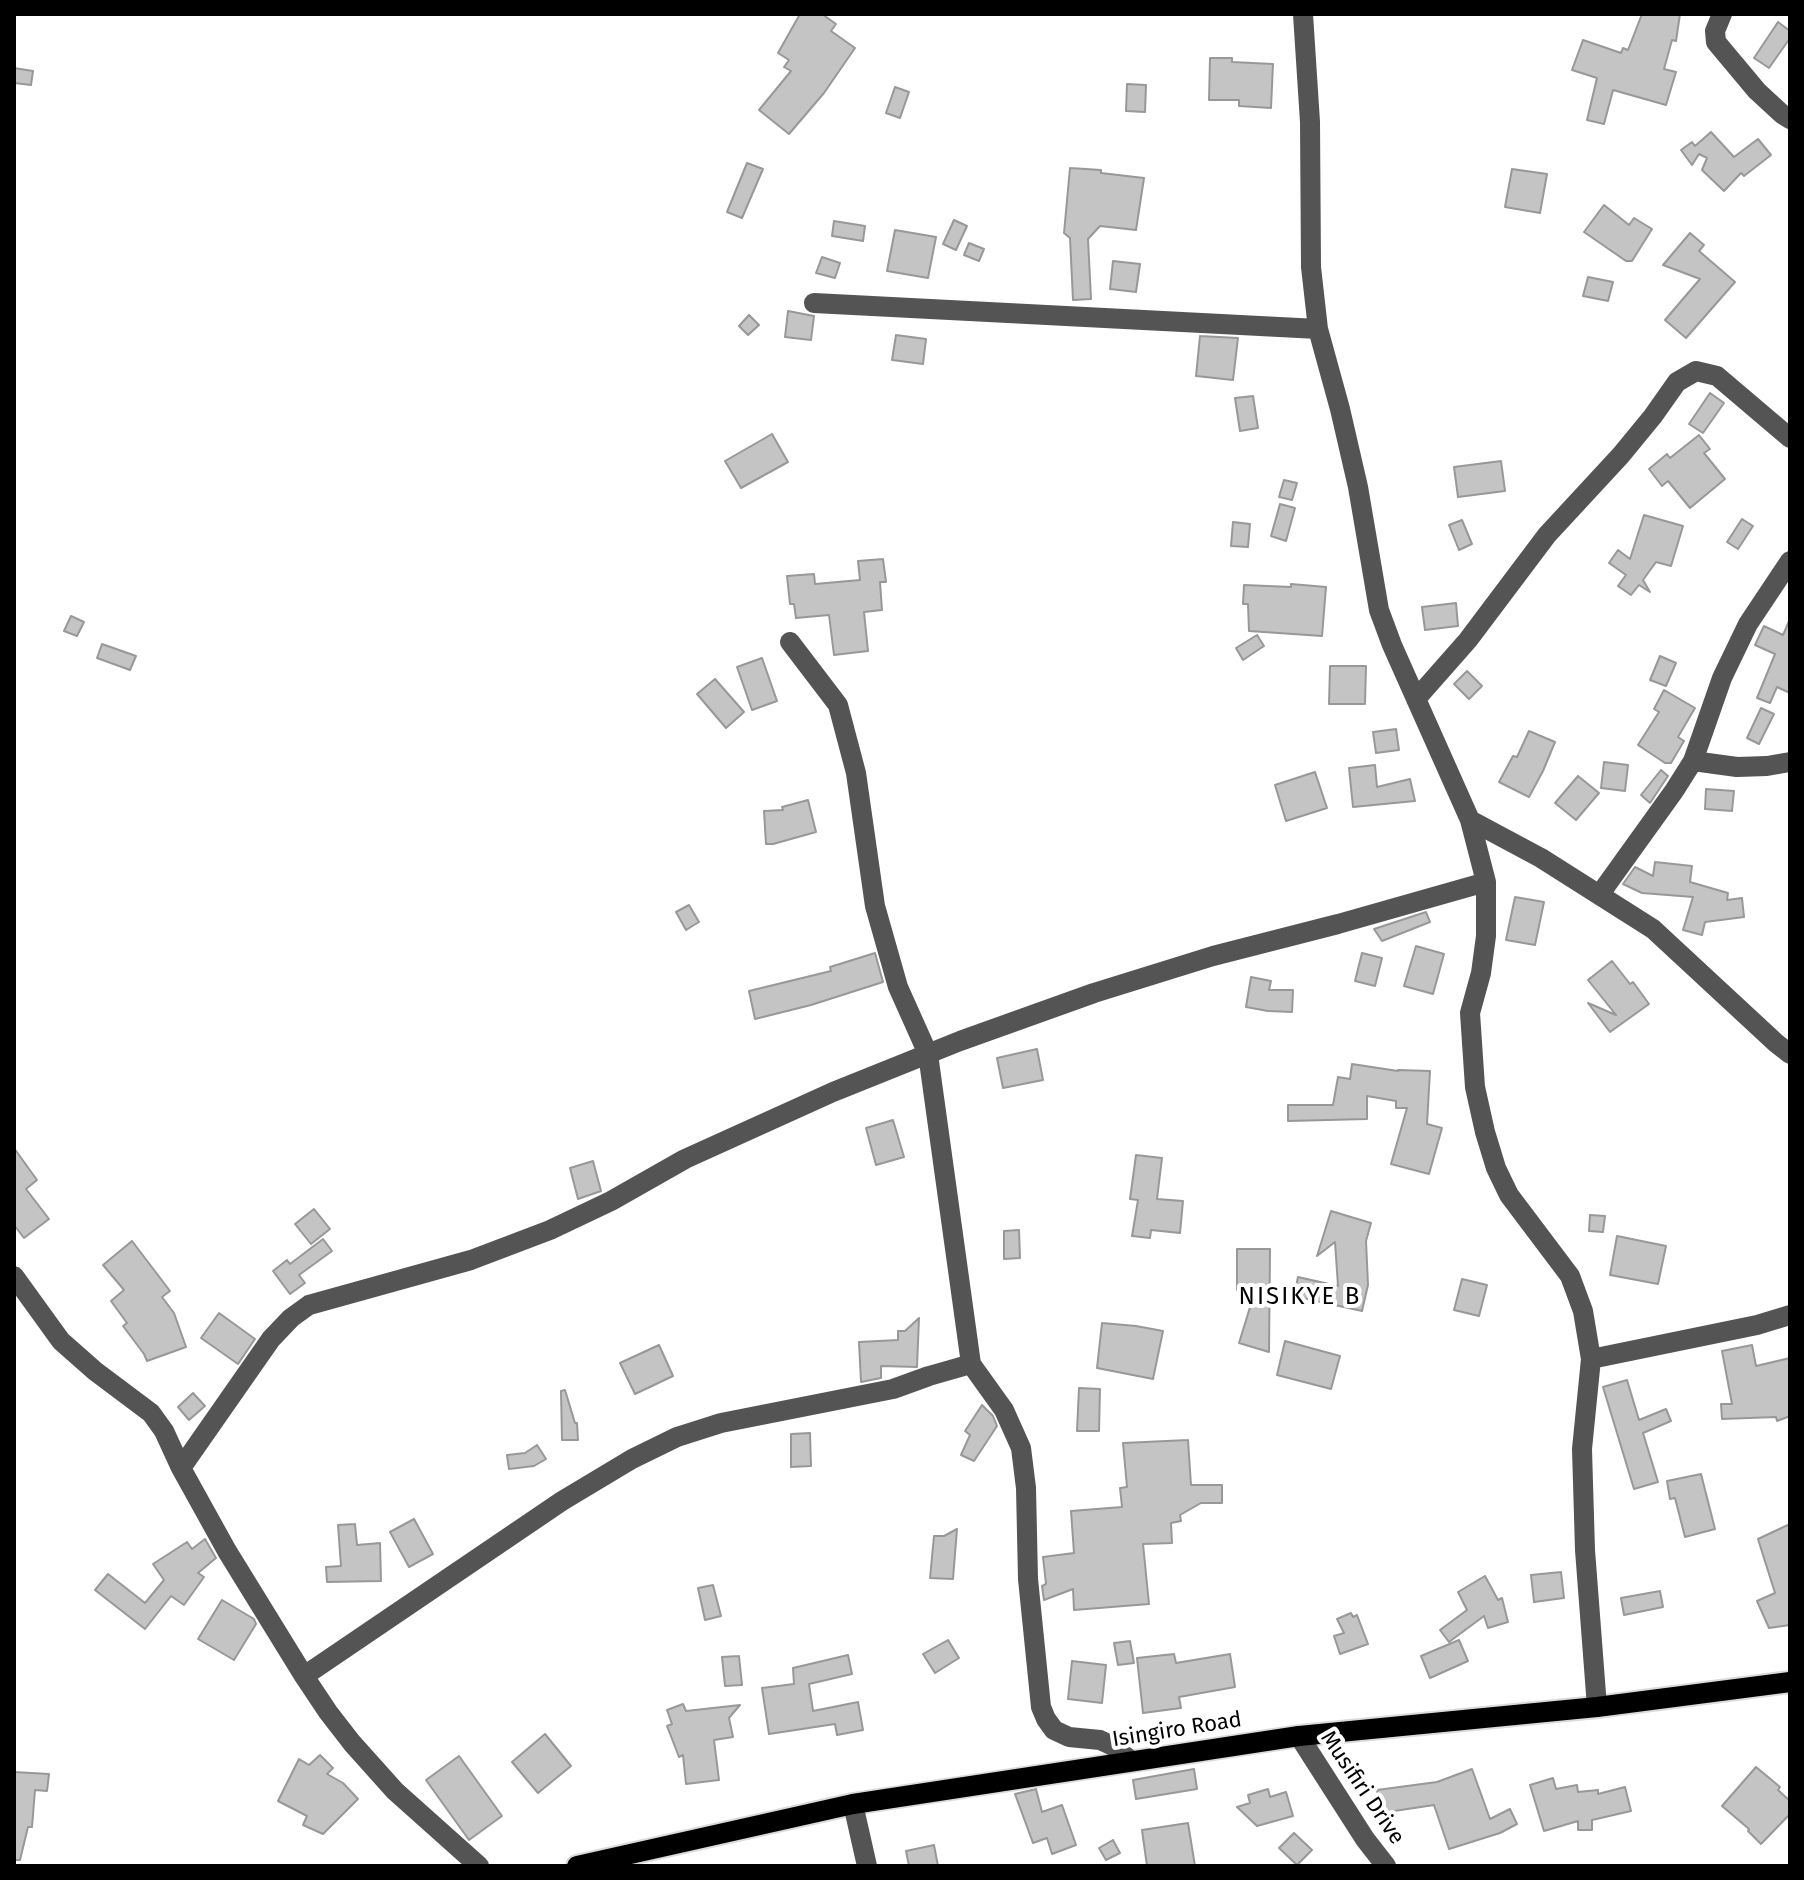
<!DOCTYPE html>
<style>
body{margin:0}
#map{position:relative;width:1804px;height:1880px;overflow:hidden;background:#fff;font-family:"Fira Sans",sans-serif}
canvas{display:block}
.frame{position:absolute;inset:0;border:16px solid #000;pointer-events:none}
</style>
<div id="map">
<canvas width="1804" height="1880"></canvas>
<div class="frame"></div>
</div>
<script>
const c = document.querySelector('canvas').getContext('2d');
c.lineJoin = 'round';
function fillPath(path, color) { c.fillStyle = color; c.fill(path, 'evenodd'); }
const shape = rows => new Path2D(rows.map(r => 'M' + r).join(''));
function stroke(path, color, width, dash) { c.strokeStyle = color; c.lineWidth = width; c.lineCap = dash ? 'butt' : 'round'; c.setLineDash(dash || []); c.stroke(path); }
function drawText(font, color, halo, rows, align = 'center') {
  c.font = font + ' "Fira Sans",sans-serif'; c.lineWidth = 8; c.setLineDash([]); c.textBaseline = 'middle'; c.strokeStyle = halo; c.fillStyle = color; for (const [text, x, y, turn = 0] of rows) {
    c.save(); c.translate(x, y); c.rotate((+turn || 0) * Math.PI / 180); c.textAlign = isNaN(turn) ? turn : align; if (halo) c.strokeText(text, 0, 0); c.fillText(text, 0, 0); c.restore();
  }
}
const building = shape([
 [800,14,822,14,836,24,831,31,855,48,824,93,789,134,759,110,791,71,784,67,789,60,778,53,800,14],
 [1642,14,1680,14,1676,41,1672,40,1664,69,1676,72,1666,105,1613,90,1604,124,1587,120,1597,78,1572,70,1583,40,1621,53,1623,48,1628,50,1642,14],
 [1778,22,1790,31,1790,38,1769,68,1754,58,1778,22],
 [1210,58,1232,58,1232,62,1273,64,1271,108,1239,106,1239,100,1209,100,1210,58],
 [14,68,33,71,31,85,14,83,14,68],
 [1127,84,1146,85,1145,112,1126,111,1127,84],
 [895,87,909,92,900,118,886,113,895,87],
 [1711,132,1734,157,1758,139,1771,155,1744,176,1741,173,1724,191,1702,170,1707,158,1699,154,1692,165,1681,150,1692,142,1695,146,1711,132],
 [747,163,763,169,742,218,727,212,747,163],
 [1070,168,1101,170,1101,173,1144,178,1136,230,1100,226,1088,239,1091,299,1073,300,1070,238,1064,233,1070,168],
 [1512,169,1547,174,1540,213,1505,207,1512,169],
 [1604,205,1629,225,1634,218,1652,229,1632,261,1626,261,1584,232,1604,205],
 [954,220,967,226,956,250,943,244,954,220],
 [834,221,865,226,863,241,832,236,834,221],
 [895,230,936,237,928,278,887,271,895,230],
 [1690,233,1704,245,1699,251,1735,282,1686,338,1665,320,1700,279,1663,265,1690,233],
 [969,243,984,249,979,261,964,255,969,243],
 [822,257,840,263,835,278,816,273,822,257],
 [1113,261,1140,264,1136,292,1110,289,1113,261],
 [1588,277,1613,282,1608,301,1583,296,1588,277],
 [788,311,814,316,811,340,785,337,788,311],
 [749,315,759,325,748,335,739,326,749,315],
 [896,335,926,339,923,364,892,360,896,335],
 [1200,336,1238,338,1233,380,1196,376,1200,336],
 [1710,393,1724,403,1703,433,1689,424,1710,393],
 [1253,396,1258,428,1240,431,1235,398,1253,396],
 [772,434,788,462,741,488,725,461,772,434],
 [1699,435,1710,449,1704,453,1725,479,1690,508,1668,481,1662,486,1649,469,1667,454,1670,458,1699,435],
 [1501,461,1505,491,1458,497,1454,467,1501,461],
 [1284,480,1297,483,1292,500,1279,497,1284,480],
 [1280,504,1295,508,1286,541,1271,536,1280,504],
 [1644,515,1683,526,1671,566,1656,562,1643,580,1650,592,1639,585,1631,595,1618,586,1626,575,1609,563,1618,550,1630,559,1644,515],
 [1742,519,1753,526,1738,549,1727,542,1742,519],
 [1462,520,1472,544,1459,550,1449,525,1462,520],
 [1233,522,1250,524,1248,547,1231,546,1233,522],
 [883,559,886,582,880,582,882,610,864,612,868,651,834,655,829,615,796,618,794,604,790,604,787,576,814,574,815,584,860,580,858,561,883,559],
 [1291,584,1326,587,1322,636,1249,631,1248,604,1243,604,1244,585,1291,587,1291,584],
 [1456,603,1458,626,1425,630,1422,607,1456,603],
 [71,616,84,622,77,636,64,631,71,616],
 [1790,619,1790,693,1777,687,1770,703,1757,698,1775,654,1755,645,1764,626,1783,635,1790,619],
 [1257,635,1264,646,1243,660,1236,648,1257,635],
 [102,644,136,656,130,670,97,658,102,644],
 [1660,656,1676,663,1666,686,1650,680,1660,656],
 [762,658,777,701,752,710,737,667,762,658],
 [1330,666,1366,666,1365,704,1329,704,1330,666],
 [1467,671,1482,686,1469,699,1454,684,1467,671],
 [715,679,744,712,726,728,697,694,715,679],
 [1664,690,1695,708,1678,737,1684,741,1671,763,1665,763,1638,745,1659,712,1654,709,1664,690],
 [1761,708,1774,714,1759,744,1747,738,1761,708],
 [1396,729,1399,750,1376,753,1373,732,1396,729],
 [1529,731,1555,742,1543,771,1529,797,1499,782,1513,756,1517,757,1529,731],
 [1604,762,1628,765,1625,791,1601,788,1604,762],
 [1375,765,1377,787,1410,779,1415,801,1353,807,1349,768,1375,765],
 [1661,770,1668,776,1650,803,1641,795,1661,770],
 [1315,772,1327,808,1286,821,1275,785,1315,772],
 [1578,776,1599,793,1576,820,1555,803,1578,776],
 [1706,789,1734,791,1732,811,1705,809,1706,789],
 [808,800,816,832,773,844,766,844,764,811,783,810,782,807,808,800],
 [1655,862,1692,866,1690,882,1728,893,1727,900,1742,898,1744,917,1705,922,1702,935,1683,930,1693,897,1642,893,1623,884,1635,867,1653,876,1655,862],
 [1515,897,1544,902,1535,945,1506,940,1515,897],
 [689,905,699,922,686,930,676,912,689,905],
 [1426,912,1430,922,1382,941,1374,929,1426,912],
 [1416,946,1444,954,1433,994,1404,986,1416,946],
 [875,953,883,982,811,1005,755,1019,749,991,831,971,830,967,875,953],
 [1362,953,1382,958,1375,986,1355,981,1362,953],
 [1612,961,1630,984,1633,982,1649,1004,1610,1032,1588,1003,1616,1015,1588,980,1612,961],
 [1251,977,1271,981,1269,990,1293,990,1292,1012,1268,1011,1246,1007,1251,977],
 [1037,1049,1043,1080,1003,1088,997,1058,1037,1049],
 [1352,1064,1398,1071,1398,1070,1430,1071,1427,1124,1442,1128,1429,1174,1391,1164,1407,1108,1396,1108,1396,1101,1367,1096,1367,1119,1288,1121,1288,1105,1333,1105,1338,1077,1350,1079,1352,1064],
 [893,1120,904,1157,876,1165,866,1128,893,1120],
 [14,1148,37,1180,26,1189,49,1219,24,1238,14,1225,14,1148],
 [1136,1155,1162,1158,1157,1199,1183,1201,1180,1233,1151,1230,1150,1238,1132,1236,1138,1200,1130,1199,1136,1155],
 [593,1161,601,1191,578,1199,570,1168,593,1161],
 [314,1209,330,1229,311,1244,295,1224,314,1209],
 [1331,1211,1371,1223,1366,1241,1368,1285,1362,1311,1294,1296,1298,1277,1338,1286,1335,1242,1317,1256,1331,1211],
 [1590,1215,1605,1216,1603,1232,1589,1231,1590,1215],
 [1019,1230,1020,1258,1004,1259,1004,1231,1019,1230],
 [1617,1236,1666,1246,1658,1284,1610,1275,1617,1236],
 [323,1239,332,1251,299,1275,305,1283,290,1294,273,1271,287,1260,290,1264,323,1239],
 [132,1241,170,1291,162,1297,174,1313,186,1347,147,1361,144,1354,123,1326,127,1323,111,1301,124,1290,103,1265,132,1241],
 [1237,1249,1270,1249,1269,1352,1239,1343,1255,1291,1237,1290,1237,1249],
 [1462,1279,1487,1285,1479,1316,1454,1310,1462,1279],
 [219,1313,255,1339,238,1364,201,1338,219,1313],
 [919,1318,917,1367,881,1366,881,1378,861,1382,859,1342,898,1340,898,1331,905,1331,919,1318],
 [1102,1323,1136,1326,1163,1331,1153,1379,1097,1368,1102,1323],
 [1285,1341,1340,1356,1331,1389,1277,1375,1285,1341],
 [659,1345,673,1376,635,1394,620,1363,659,1345],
 [1752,1345,1756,1366,1790,1358,1790,1416,1777,1421,1776,1417,1722,1419,1721,1404,1732,1404,1722,1351,1752,1345],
 [1627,1380,1639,1420,1666,1409,1671,1421,1643,1433,1658,1482,1634,1489,1603,1387,1627,1380],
 [1079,1388,1100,1389,1099,1431,1077,1431,1079,1388],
 [565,1390,575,1423,577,1423,578,1440,562,1440,561,1391,565,1390],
 [193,1393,205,1406,189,1420,178,1407,193,1393],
 [982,1405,993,1416,997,1426,974,1461,961,1455,970,1435,965,1431,982,1405],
 [810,1433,811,1466,791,1467,791,1434,810,1433],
 [1188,1440,1191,1485,1222,1485,1222,1503,1201,1503,1180,1515,1181,1521,1171,1523,1172,1543,1143,1544,1149,1604,1074,1610,1073,1589,1044,1600,1042,1586,1046,1584,1043,1557,1074,1553,1071,1511,1122,1507,1120,1488,1127,1487,1123,1443,1188,1440],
 [537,1445,546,1459,534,1466,509,1469,507,1455,525,1453,537,1445],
 [1701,1474,1715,1529,1685,1537,1675,1498,1670,1499,1667,1481,1701,1474],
 [414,1519,433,1554,409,1567,390,1532,414,1519],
 [355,1524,357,1545,380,1543,381,1581,327,1582,326,1567,341,1566,338,1525,355,1524],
 [1790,1524,1790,1625,1769,1628,1757,1601,1775,1593,1758,1539,1790,1524],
 [957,1529,953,1579,930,1578,934,1536,944,1536,957,1529],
 [205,1539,216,1558,198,1573,204,1577,184,1605,171,1596,145,1629,95,1590,108,1574,145,1603,164,1580,153,1564,187,1542,192,1549,205,1539],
 [1561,1572,1564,1598,1534,1602,1531,1575,1561,1572],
 [1485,1576,1498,1600,1502,1598,1508,1622,1488,1628,1484,1616,1449,1642,1440,1630,1467,1610,1458,1592,1485,1576],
 [713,1585,721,1616,705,1620,698,1588,713,1585],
 [1660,1591,1663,1607,1624,1615,1621,1598,1660,1591],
 [222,1600,254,1619,256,1624,234,1660,198,1639,222,1600],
 [1351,1613,1353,1617,1357,1615,1368,1644,1340,1654,1334,1636,1344,1633,1337,1619,1351,1613],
 [948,1640,959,1658,935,1673,923,1654,948,1640],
 [1459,1640,1468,1661,1430,1678,1421,1656,1459,1640],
 [1130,1641,1134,1663,1118,1665,1114,1643,1130,1641],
 [1174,1654,1176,1663,1230,1654,1235,1687,1179,1697,1181,1708,1143,1713,1137,1658,1174,1654],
 [848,1655,852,1674,809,1684,813,1711,858,1702,863,1730,837,1735,835,1724,769,1734,762,1688,794,1684,793,1668,848,1655],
 [739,1656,742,1685,725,1686,722,1657,739,1656],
 [1072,1661,1106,1665,1102,1703,1068,1699,1072,1661],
 [683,1704,686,1711,740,1705,729,1718,733,1737,714,1740,719,1780,686,1784,683,1755,679,1757,667,1726,672,1724,667,1710,683,1704],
 [545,1734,571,1766,538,1793,512,1762,545,1734],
 [320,1755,333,1768,327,1774,343,1783,358,1799,323,1834,303,1825,307,1816,278,1801,299,1759,309,1765,320,1755],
 [459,1756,502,1816,469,1840,426,1780,459,1756],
 [1756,1767,1780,1787,1778,1790,1790,1801,1790,1814,1761,1844,1748,1831,1749,1829,1722,1806,1756,1767],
 [1194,1769,1197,1789,1136,1799,1133,1780,1194,1769],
 [1472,1769,1490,1819,1510,1809,1517,1824,1500,1833,1449,1849,1434,1805,1381,1813,1377,1790,1437,1782,1472,1769],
 [14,1772,49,1774,47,1791,35,1790,32,1827,28,1827,20,1860,14,1860,14,1772],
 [1553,1778,1556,1789,1577,1785,1578,1792,1598,1790,1598,1794,1625,1787,1631,1811,1592,1820,1592,1830,1578,1830,1578,1821,1544,1831,1530,1785,1553,1778],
 [1036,1789,1042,1812,1062,1805,1076,1845,1052,1854,1047,1838,1033,1843,1015,1794,1036,1789],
 [1268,1789,1270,1797,1286,1792,1293,1816,1257,1826,1237,1807,1250,1803,1248,1795,1268,1789],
 [1188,1823,1195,1866,1147,1866,1142,1830,1188,1823],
 [1294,1833,1312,1850,1297,1865,1279,1848,1294,1833],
 [1113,1840,1120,1853,1106,1860,1099,1848,1113,1840],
 [934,1845,938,1866,909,1866,906,1851,934,1845]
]);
const minor = shape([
 [1303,14,1310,122,1311,267,1318,329,1340,409,1358,487,1379,610,1392,645,1470,820,1486,882,1486,936,1481,973,1470,1013,1475,1087,1485,1132,1496,1168,1509,1195,1570,1276,1583,1311,1591,1359,1582,1449,1585,1550,1597,1707],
 [1722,14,1715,31,1716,42,1757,91,1782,114,1790,119],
 [814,303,1318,329],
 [790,642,838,705,856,773,875,906,898,987,928,1054,971,1364],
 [1416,699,1468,640,1547,535,1621,455,1653,416,1677,382,1696,371,1717,376,1790,438],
 [1693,761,1722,678,1748,624,1790,561],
 [1470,820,1541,858,1653,929,1776,1043,1790,1054],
 [1600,894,1674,791,1693,761,1737,767,1767,766,1790,762],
 [14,1276,61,1341,95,1371,151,1413,164,1431,181,1468,227,1551,304,1676,328,1712,352,1743,395,1791,479,1866],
 [1591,1359,1757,1325,1790,1315],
 [181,1468,271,1339,291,1318,309,1305,471,1260,550,1230,611,1201,685,1159,833,1092,960,1041,1094,993,1213,956,1338,924,1486,882],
 [304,1676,562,1501,632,1459,677,1437,721,1423,893,1389,929,1376,971,1364,1004,1410,1021,1448,1026,1488,1028,1579,1041,1707,1046,1719,1054,1730,1069,1737,1100,1740,1113,1746,1131,1761],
 [1299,1736,1365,1839,1386,1866],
 [853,1804,867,1866]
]);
const major = shape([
 [577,1866,853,1804,1299,1736,1597,1707,1790,1682]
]);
const streetNames = [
 ["Isingiro Road",1177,1730,-9],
 ["Musifiri Drive",1362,1788,56]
];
const neighbourhoodNames = [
 ["NISIKYE B",1300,1297]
];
fillPath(building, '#c4c4c4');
stroke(building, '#989898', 2);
stroke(major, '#dbdbdb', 24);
stroke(minor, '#545454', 20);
stroke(major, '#000', 20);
drawText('22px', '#000', '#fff', streetNames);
c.letterSpacing = '2px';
drawText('24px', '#000', '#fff', neighbourhoodNames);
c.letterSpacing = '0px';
</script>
